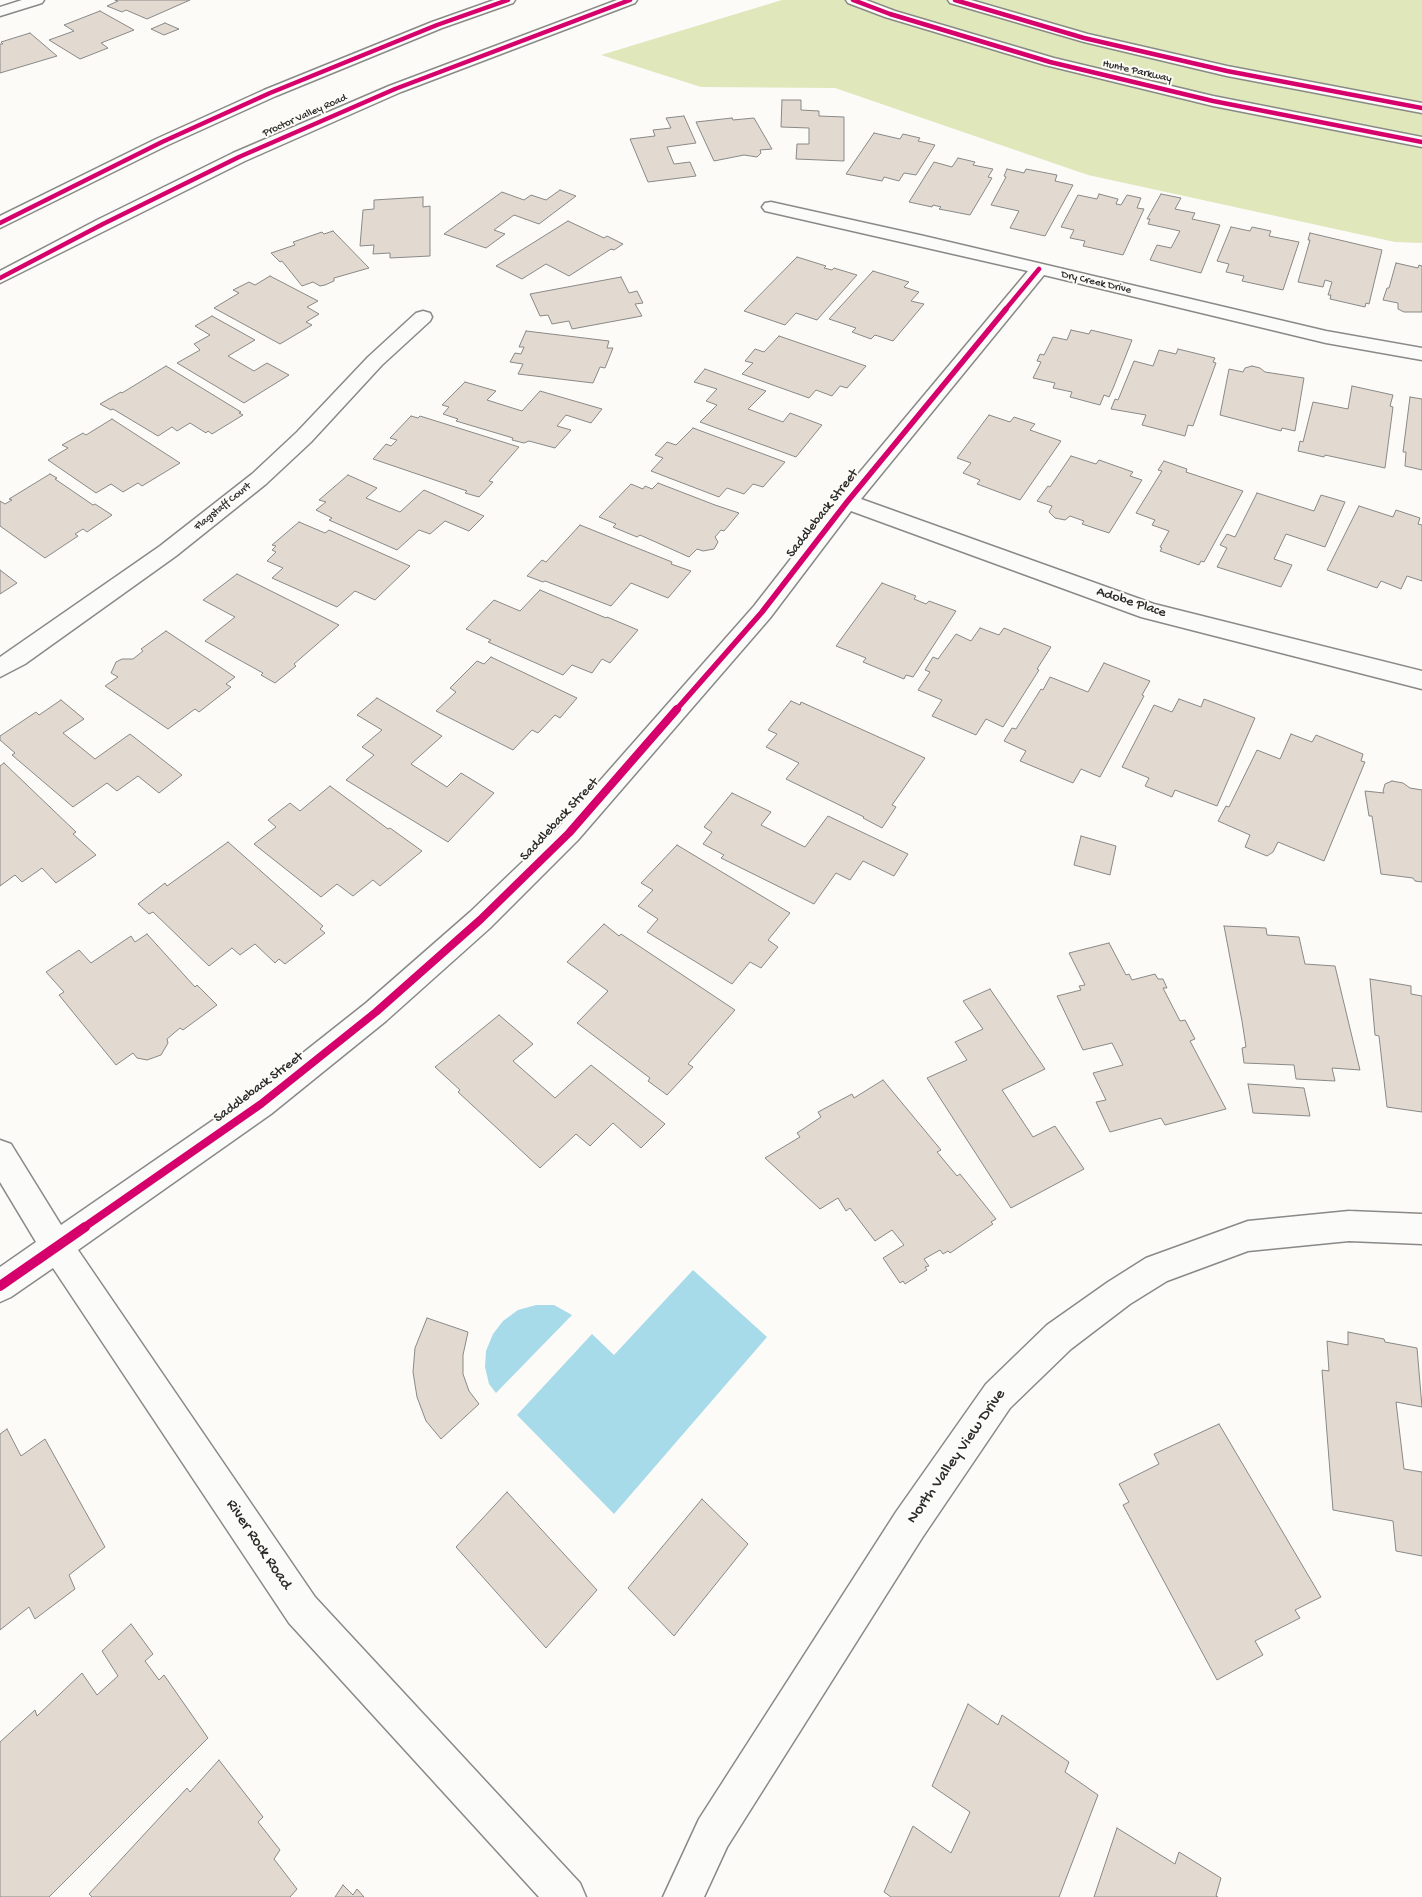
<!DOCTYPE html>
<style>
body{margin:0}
canvas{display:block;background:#fcfbf8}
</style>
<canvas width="1422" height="1897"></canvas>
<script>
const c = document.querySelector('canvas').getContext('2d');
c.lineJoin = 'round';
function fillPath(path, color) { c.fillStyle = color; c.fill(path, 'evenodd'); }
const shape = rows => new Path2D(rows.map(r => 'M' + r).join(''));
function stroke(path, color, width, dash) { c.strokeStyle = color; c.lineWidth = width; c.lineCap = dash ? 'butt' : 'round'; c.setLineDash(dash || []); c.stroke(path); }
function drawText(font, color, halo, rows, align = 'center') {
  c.font = font + ' "Gochi Hand",sans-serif'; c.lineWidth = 4; c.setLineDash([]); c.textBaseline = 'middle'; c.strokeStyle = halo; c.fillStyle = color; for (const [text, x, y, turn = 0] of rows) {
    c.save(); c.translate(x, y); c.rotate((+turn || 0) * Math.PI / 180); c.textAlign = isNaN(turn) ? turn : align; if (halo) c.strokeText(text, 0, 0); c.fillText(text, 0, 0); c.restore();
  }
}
const green = shape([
 [782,0,1422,0,1422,243,1395,242,1088,175,835,88,701,87,601,55]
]);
const water = shape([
 [693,1270,767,1337,614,1514,517,1415,592,1334,614,1355],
 [536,1305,554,1305,572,1315,496,1393,489,1384,485,1367,486,1351,493,1334,503,1321,518,1310]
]);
const building = shape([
 [115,0,190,0,147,19,126,10,122,12,107,6,118,1,115,0],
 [100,11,134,30,101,43,108,48,80,59,49,40,74,31,64,25,100,11],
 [165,23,179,29,164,35,151,29,165,23],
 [30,33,57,56,0,73,0,44,3,44,1,42,30,33],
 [782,100,801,100,801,110,819,111,819,116,844,117,844,161,796,159,797,144,809,144,809,128,781,127,782,100],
 [684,116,696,143,667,147,674,164,690,162,696,176,648,182,630,139,655,136,653,130,671,128,666,118,684,116],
 [732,118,733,120,754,118,772,149,760,150,761,153,757,157,744,155,714,161,696,122,732,118],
 [874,133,900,139,903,134,920,138,918,141,935,145,916,175,904,173,899,181,884,177,882,181,846,174,874,133],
 [958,158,975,162,973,165,993,169,988,177,992,178,970,215,939,209,941,207,933,205,932,207,909,202,934,162,952,167,958,158],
 [1007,169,1024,173,1026,169,1057,175,1055,181,1073,185,1045,236,1010,228,1019,211,991,205,1006,177,1004,176,1007,169],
 [560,190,576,196,539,224,514,215,494,230,505,234,486,248,444,234,502,192,524,200,531,195,546,200,560,190],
 [1099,194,1118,199,1116,204,1121,205,1127,195,1141,198,1137,208,1144,209,1123,255,1083,246,1085,241,1070,238,1074,230,1061,227,1078,195,1097,199,1099,194],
 [1161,194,1181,198,1175,209,1195,213,1192,219,1220,225,1201,273,1150,260,1157,245,1171,248,1180,231,1148,224,1150,219,1147,219,1161,194],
 [423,197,423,207,430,206,430,256,390,258,390,253,373,254,374,245,360,246,363,210,374,209,374,200,423,197],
 [568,221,604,238,607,236,623,244,614,250,611,249,569,276,546,264,522,279,496,266,568,221],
 [1231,227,1250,231,1252,227,1271,231,1269,236,1299,242,1283,290,1242,281,1244,276,1226,272,1229,264,1217,261,1231,227],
 [333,231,369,268,334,278,334,281,325,285,320,286,313,282,302,286,282,261,280,262,271,253,295,245,293,242,322,232,324,234,333,231],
 [1310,233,1382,250,1369,304,1366,303,1365,307,1330,299,1331,295,1328,295,1332,282,1325,280,1323,287,1298,282,1310,240,1308,240,1310,233],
 [797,257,826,266,824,268,832,270,834,268,857,275,817,320,796,313,785,325,744,311,797,257],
 [1396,263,1418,268,1419,265,1422,266,1422,312,1404,312,1398,309,1398,303,1383,300,1387,288,1389,288,1396,263],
 [873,271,909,282,904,287,919,292,911,301,924,304,893,341,875,335,871,339,852,332,856,328,829,319,873,271],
 [270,276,318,301,307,307,319,314,306,322,312,325,280,344,214,308,239,293,233,290,249,282,255,285,270,276],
 [621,277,629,293,637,291,643,303,635,304,642,316,572,329,569,321,552,324,548,315,540,316,530,294,621,277],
 [212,316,255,340,228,356,254,371,267,363,289,375,244,403,177,363,200,350,194,344,210,335,195,326,212,316],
 [1071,330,1089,334,1091,330,1132,340,1114,386,1109,397,1104,395,1100,405,1070,397,1072,392,1053,388,1055,383,1033,378,1041,362,1037,361,1040,354,1044,355,1053,337,1067,340,1071,330],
 [526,331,609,341,607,348,613,348,605,368,600,367,593,383,518,374,523,364,510,362,515,353,521,354,524,347,519,347,526,331],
 [779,336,866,366,847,388,840,386,832,396,816,390,809,398,742,374,753,363,745,361,755,349,764,352,779,336],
 [1178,349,1215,358,1213,362,1216,363,1193,426,1188,425,1185,436,1142,425,1146,415,1111,409,1115,399,1118,400,1134,361,1153,366,1159,350,1176,354,1178,349],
 [166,366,241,412,239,413,243,415,212,434,208,431,206,433,190,423,177,431,172,427,158,436,113,409,111,410,100,404,121,392,122,393,166,366],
 [1252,366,1260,368,1265,372,1304,378,1295,431,1282,428,1281,431,1220,415,1229,369,1243,372,1245,368,1252,366],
 [705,369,766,391,748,409,783,422,790,413,822,425,796,457,700,422,717,405,706,401,717,389,694,382,705,369],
 [465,382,496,391,487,400,522,411,540,391,602,409,591,423,566,415,557,426,571,430,555,448,529,441,524,443,512,440,513,438,456,421,458,419,443,414,449,407,442,405,465,382],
 [1352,386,1393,395,1390,406,1393,407,1385,468,1325,455,1324,457,1298,451,1300,441,1303,442,1313,402,1348,409,1352,386],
 [1410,397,1422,399,1422,470,1405,466,1406,452,1403,452,1410,397],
 [989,415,1010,422,1014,417,1035,424,1030,430,1061,441,1020,500,977,484,980,480,963,473,971,463,957,458,989,415],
 [411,416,418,418,420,416,519,447,489,481,493,482,479,497,465,493,467,491,373,459,386,444,391,446,397,440,390,438,411,416],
 [112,419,180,463,142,486,138,483,123,492,111,484,96,493,48,460,68,448,62,445,83,433,86,435,112,419],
 [693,428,785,462,763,487,753,484,744,494,727,488,719,497,651,471,663,458,655,455,667,442,676,445,693,428],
 [1071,456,1096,464,1099,460,1133,472,1130,476,1142,480,1109,533,1082,524,1084,521,1070,516,1065,520,1055,518,1049,512,1052,506,1037,501,1048,486,1050,487,1071,456],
 [1164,461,1187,469,1186,472,1243,491,1204,562,1201,561,1199,565,1160,551,1162,548,1160,547,1169,531,1152,525,1155,520,1136,513,1162,471,1158,470,1164,461],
 [50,474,57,478,55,479,93,505,95,504,112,515,87,532,83,529,75,534,78,536,45,558,0,526,0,501,5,504,12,500,9,499,50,474],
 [348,475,377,488,366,498,400,512,424,490,484,516,469,531,445,521,430,534,419,530,397,550,329,520,332,518,316,510,326,502,319,500,348,475],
 [658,483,715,505,739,513,724,531,721,530,715,537,718,542,714,549,703,551,697,549,689,557,640,535,637,537,613,527,616,524,599,517,631,484,643,489,645,486,652,489,658,483],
 [1257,493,1314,511,1321,495,1345,502,1325,547,1286,534,1274,559,1292,565,1281,587,1217,567,1227,548,1220,545,1227,534,1235,537,1257,493],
 [1359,506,1393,517,1396,510,1420,518,1418,524,1422,525,1422,581,1407,576,1401,589,1381,581,1377,588,1327,570,1359,506],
 [299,522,325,533,329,530,410,566,375,600,355,591,337,607,272,578,283,568,267,561,276,552,272,550,276,546,272,545,299,522],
 [580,525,672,562,671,564,691,571,668,598,631,583,611,606,545,581,543,582,527,576,542,560,546,562,580,525],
 [0,570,17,583,0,594,0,570],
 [237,574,339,625,294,664,296,666,275,683,261,675,263,673,205,641,235,617,203,600,237,574],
 [882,583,916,596,914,599,926,604,929,601,956,611,913,677,906,675,904,679,863,662,866,658,836,646,882,583],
 [540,590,606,618,607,617,638,630,610,663,602,659,592,673,572,665,563,675,488,642,491,640,466,629,494,600,520,611,540,590],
 [980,628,999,635,1004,628,1051,647,1037,669,1039,670,1003,727,986,719,976,735,932,716,942,700,918,690,930,672,925,670,933,657,938,659,956,634,971,641,980,628],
 [166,631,235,677,226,684,231,687,199,712,195,709,168,729,105,686,118,677,111,673,116,662,122,659,133,659,143,651,141,649,166,631],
 [491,657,577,698,560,718,555,715,538,733,532,730,513,750,436,711,456,692,450,688,477,661,484,664,491,657],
 [1104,663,1150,681,1142,695,1144,696,1100,777,1081,769,1073,783,1020,761,1026,751,1004,741,1012,728,1016,729,1041,689,1043,690,1050,677,1088,692,1104,663],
 [377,698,442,736,411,764,447,787,461,773,494,793,448,842,346,780,374,755,362,747,382,730,357,715,377,698],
 [1179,699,1201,707,1204,699,1255,718,1217,806,1175,790,1172,797,1145,786,1149,778,1122,767,1154,705,1172,712,1179,699],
 [61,700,84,719,63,733,95,759,130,734,182,775,159,793,138,776,117,791,107,783,73,807,12,755,15,753,0,740,0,736,36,712,39,715,61,700],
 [791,701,800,705,801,702,925,758,892,805,896,807,882,828,863,818,864,817,786,779,799,763,766,747,777,734,768,730,791,701],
 [1291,734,1312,742,1316,735,1363,754,1361,761,1365,762,1324,861,1278,842,1273,852,1267,856,1245,847,1250,835,1218,821,1226,806,1229,807,1257,750,1280,759,1291,734],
 [4,763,76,832,73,834,96,855,56,883,42,868,22,882,15,875,0,886,0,766,4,763],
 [1392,781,1403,783,1410,788,1422,790,1422,882,1415,881,1413,878,1381,874,1372,816,1369,816,1365,791,1384,793,1383,791,1385,784,1392,781],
 [330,786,388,829,390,828,422,851,380,886,373,880,353,896,337,884,321,897,254,844,276,827,268,820,290,803,300,811,330,786],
 [732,793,771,812,761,825,805,847,828,816,908,854,894,876,863,861,850,880,836,873,814,904,721,858,724,855,703,844,712,832,704,827,732,793],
 [1081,836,1116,846,1110,875,1074,865,1081,836],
 [228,842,323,926,320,929,325,933,285,964,279,959,275,963,255,944,240,955,232,948,209,966,153,912,149,914,138,904,165,883,167,886,228,842],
 [677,845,790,913,768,940,778,947,761,968,750,962,732,984,647,932,658,919,638,906,653,890,641,883,677,845],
 [604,924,619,936,621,934,735,1010,688,1064,693,1067,667,1095,648,1081,650,1078,577,1023,608,991,567,962,604,924],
 [1224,926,1266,928,1267,935,1299,937,1305,964,1335,966,1360,1070,1332,1068,1335,1081,1296,1079,1294,1065,1244,1063,1242,1048,1246,1047,1242,1021,1224,926],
 [147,934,195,987,197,985,217,1005,183,1030,180,1028,167,1039,168,1043,161,1055,147,1060,137,1058,133,1053,116,1065,59,995,64,992,46,972,79,950,91,963,131,936,135,942,147,934],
 [1109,943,1126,975,1129,974,1132,980,1155,974,1158,979,1163,979,1167,988,1163,988,1180,1021,1185,1020,1195,1039,1190,1041,1226,1109,1165,1125,1161,1118,1110,1132,1096,1102,1106,1100,1093,1073,1123,1065,1112,1043,1083,1050,1057,996,1081,990,1079,986,1085,985,1069,953,1109,943],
 [1370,979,1411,986,1411,994,1422,996,1422,1112,1387,1107,1379,1036,1375,1035,1370,979],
 [990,989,1045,1069,1002,1090,1033,1137,1055,1126,1084,1169,1011,1208,927,1078,967,1060,955,1042,983,1029,963,1001,990,989],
 [499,1015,533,1044,513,1061,555,1098,591,1065,665,1124,641,1148,613,1123,590,1146,576,1134,540,1168,458,1092,460,1090,435,1067,499,1015],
 [883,1080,941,1150,937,1152,957,1176,960,1174,996,1219,991,1222,993,1224,950,1253,948,1251,943,1254,940,1250,924,1259,929,1266,925,1267,927,1270,905,1284,903,1281,900,1283,883,1258,904,1245,892,1230,875,1241,850,1208,846,1211,838,1198,820,1209,765,1158,800,1137,797,1133,821,1117,818,1112,852,1094,854,1098,883,1080],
 [1248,1084,1304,1088,1310,1116,1253,1113,1248,1084],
 [427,1318,468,1332,463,1355,463,1374,469,1391,479,1404,441,1439,426,1421,417,1397,413,1372,415,1348,427,1318],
 [1348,1332,1384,1339,1385,1342,1417,1348,1422,1407,1396,1402,1404,1469,1422,1472,1422,1556,1396,1551,1393,1521,1333,1510,1322,1370,1329,1371,1327,1341,1348,1345,1348,1332],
 [1219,1424,1321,1597,1295,1610,1300,1618,1255,1641,1263,1655,1217,1680,1123,1505,1129,1502,1119,1484,1159,1464,1154,1454,1219,1424],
 [7,1429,21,1456,45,1439,105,1547,69,1575,75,1589,35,1619,29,1607,0,1630,0,1434,7,1429],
 [507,1492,597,1590,546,1648,456,1547,507,1492],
 [702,1499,748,1544,674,1636,628,1588,702,1499],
 [131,1624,153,1654,145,1661,159,1680,164,1675,208,1738,49,1897,0,1897,0,1742,35,1710,37,1716,82,1673,97,1695,118,1676,102,1651,131,1624],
 [968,1704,998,1725,1002,1715,1069,1762,1065,1772,1098,1795,1059,1897,891,1897,884,1892,913,1826,951,1853,970,1812,932,1786,968,1704],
 [219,1760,263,1817,258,1822,280,1850,274,1859,297,1889,290,1897,92,1897,89,1894,187,1788,190,1792,219,1760],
 [1117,1828,1175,1864,1179,1852,1221,1878,1216,1896,1218,1897,1094,1897,1117,1828],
 [343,1885,353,1895,357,1889,364,1897,335,1897,343,1885]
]);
const minor = shape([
 [22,0,44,0,42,3,0,16,0,7,22,0],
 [771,202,924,236,1326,331,1422,348,1422,360,1326,343,1044,275,861,499,1154,604,1422,671,1422,689,1141,617,851,511,770,618,578,840,490,928,386,1021,271,1114,78,1250,315,1597,580,1883,586,1897,539,1897,289,1623,53,1268,11,1297,0,1302,0,1267,36,1242,0,1182,0,1140,11,1144,61,1225,251,1094,366,1003,470,912,560,826,754,606,839,497,1028,271,765,211,762,207,765,203,771,202],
 [423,311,430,313,432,317,430,321,382,365,311,442,266,484,176,556,25,664,0,677,0,657,160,546,252,474,297,432,368,357,416,313,423,311],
 [1349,1211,1422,1214,1422,1244,1349,1241,1248,1251,1167,1281,1130,1304,1071,1349,1010,1408,922,1538,727,1847,704,1897,663,1897,699,1819,896,1512,986,1384,1047,1325,1108,1282,1146,1258,1248,1221,1349,1211]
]);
const secondary = shape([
 [494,0,515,0,513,3,442,28,276,96,168,145,0,228,0,216,156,139,264,90,432,22,494,0],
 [617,0,637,0,635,3,401,92,245,161,0,283,0,271,97,220,233,153,389,86,617,0],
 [846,0,866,0,895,11,1054,58,1213,96,1422,137,1422,147,1213,106,1045,65,885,17,848,3,846,0],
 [948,0,971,0,1088,34,1227,66,1422,103,1422,113,1227,76,1084,42,950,3,948,0]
]);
const cyclewayFar3 = shape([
 [853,0,890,14,1050,62,1213,101,1422,142],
 [955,0,1084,38,1227,71,1422,108],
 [0,223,162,142,270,93,437,25,508,0],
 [0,278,103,224,239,157,395,89,630,0],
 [1005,310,1039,269]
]);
const cyclewayFar2 = shape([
 [676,710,762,612,847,502,1006,309]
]);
const cyclewayFar1 = shape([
 [83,1228,261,1104,376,1012,480,920,569,833,677,709]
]);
const cycleway = shape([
 [0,1286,85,1227]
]);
const farStreetnames = [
 ["Hunte Parkway",1137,72,13],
 ["Proctor Valley Road",305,116,-24],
 ["Dry Creek Drive",1096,283,13],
 ["Flagstaff Court",223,507,-39]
];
const streetNames = [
 ["Saddleback Street",823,514,-52],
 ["Adobe Place",1131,603,18],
 ["Saddleback Street",560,820,-47],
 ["Saddleback Street",259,1088,-37]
];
const nearStreetnames = [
 ["North Valley View Drive",957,1457,-55],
 ["River Rock Road",258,1545,56]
];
fillPath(green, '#e0e7bb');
fillPath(water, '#a8dbea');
fillPath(building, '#e2d9d0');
stroke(building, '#898987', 1);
stroke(minor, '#898987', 3);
stroke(secondary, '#898987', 3);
fillPath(minor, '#fbfbf9');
fillPath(secondary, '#fbfbf9');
stroke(cyclewayFar3, '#d6006c', 4.5);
stroke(cyclewayFar2, '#d6006c', 5.5);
stroke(cyclewayFar1, '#d6006c', 8);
stroke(cycleway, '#d6006c', 10);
drawText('11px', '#2b2b2b', '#fdfcf7', farStreetnames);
drawText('14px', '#2b2b2b', '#fdfcf7', streetNames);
drawText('16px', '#2b2b2b', '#fdfcf7', nearStreetnames);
</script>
